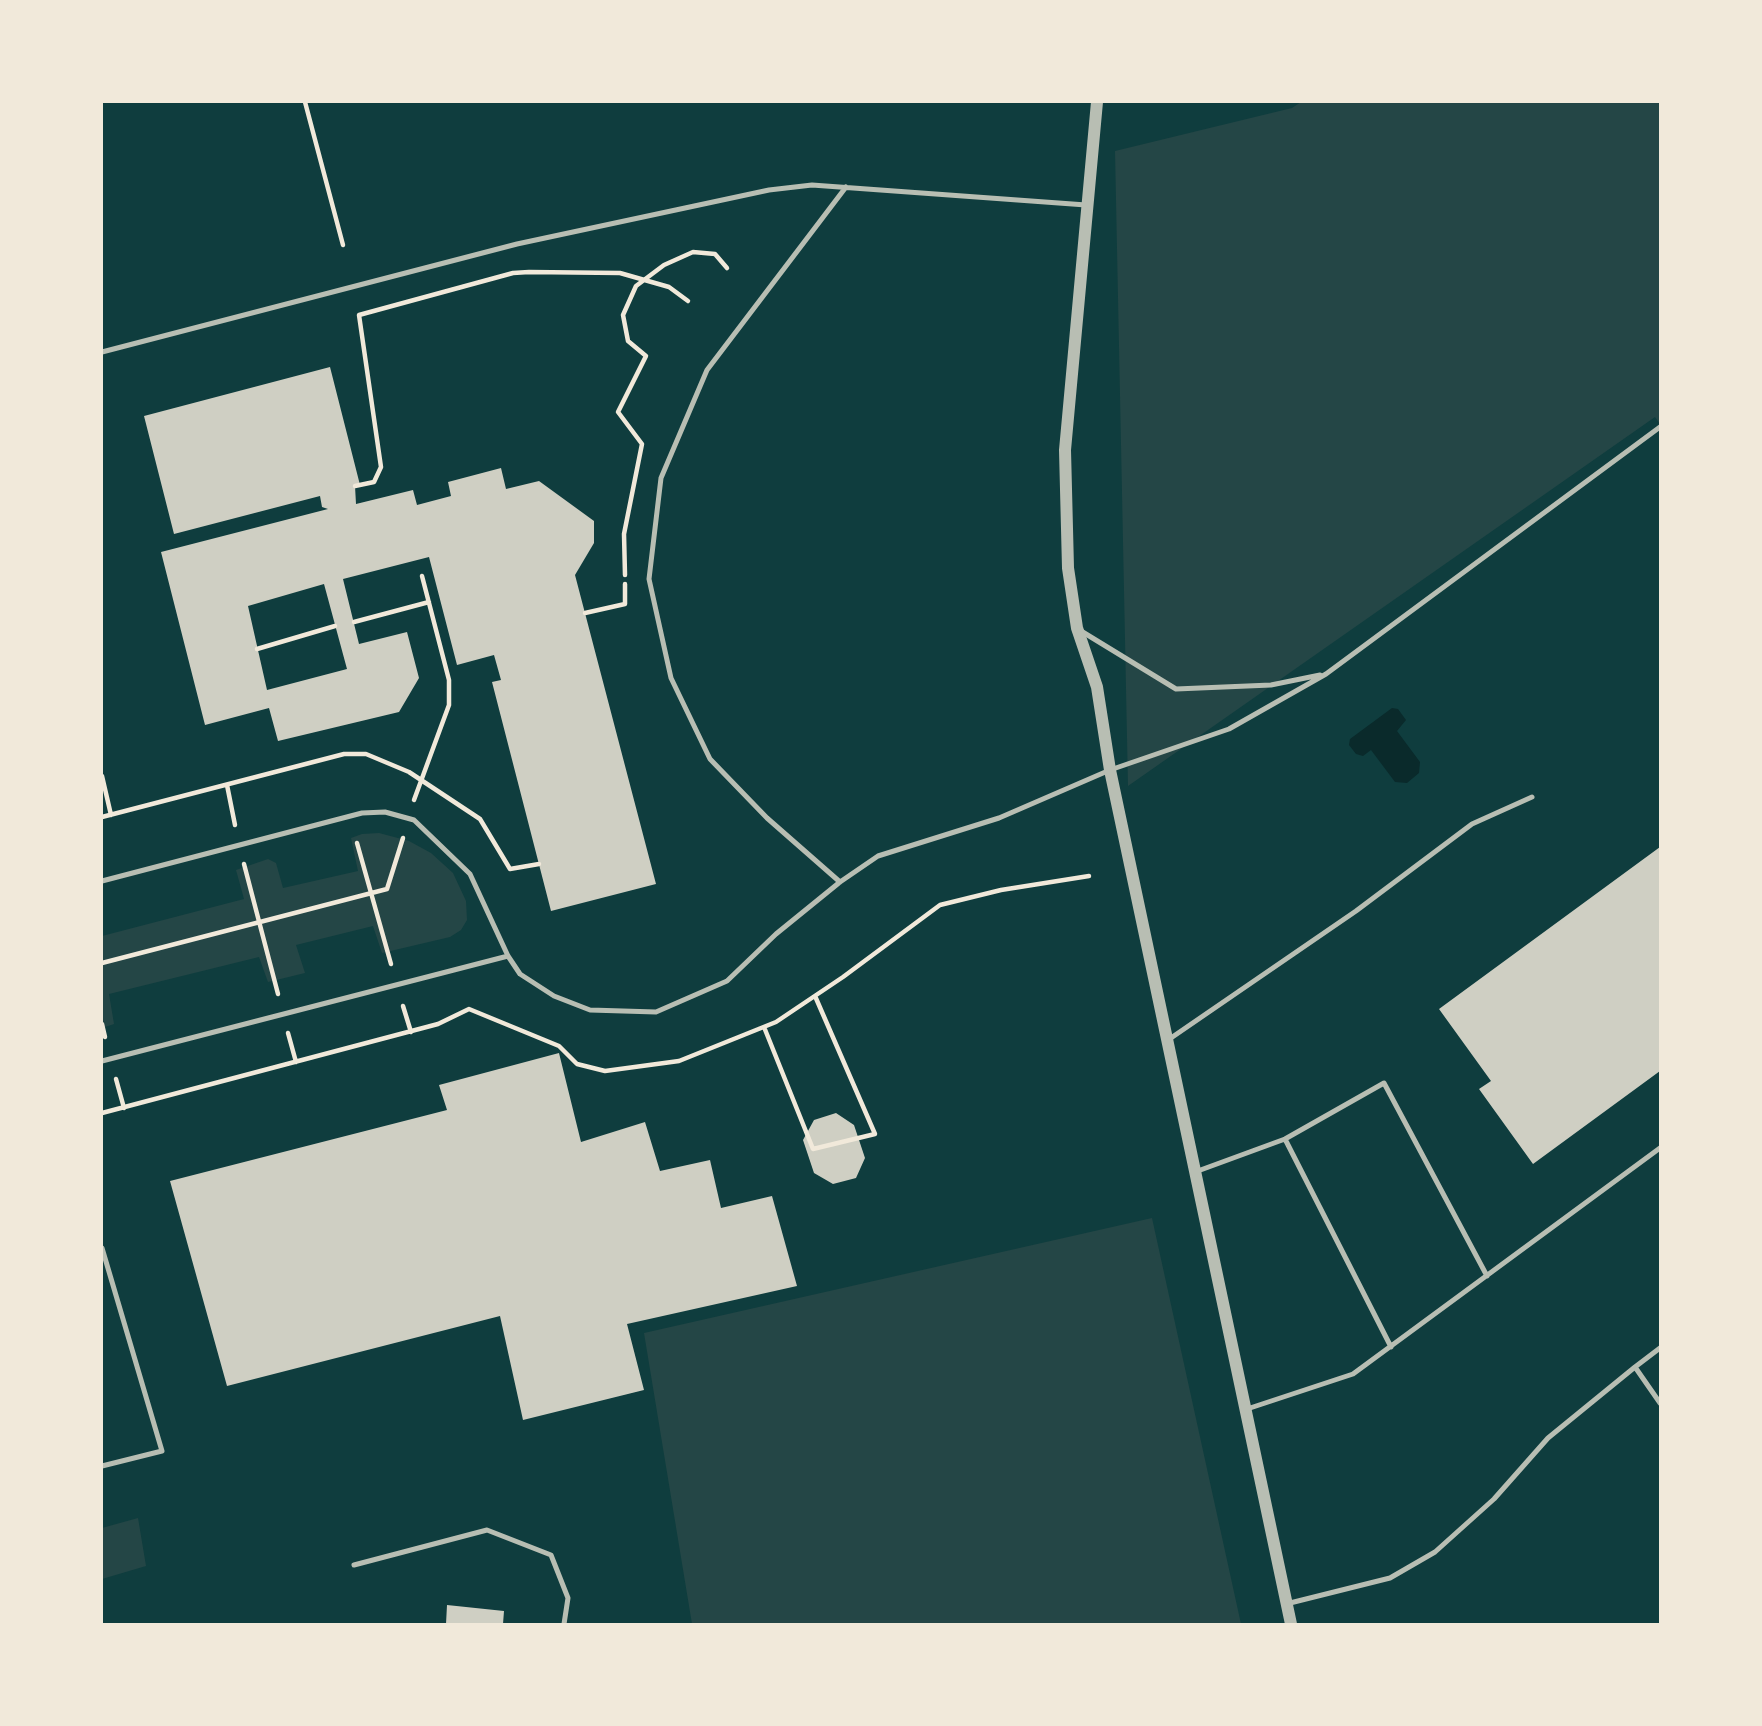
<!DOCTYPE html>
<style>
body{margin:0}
#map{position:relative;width:1762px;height:1726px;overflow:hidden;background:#0f3d3e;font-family:Cabin,sans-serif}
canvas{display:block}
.frame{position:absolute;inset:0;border:103px solid #f1e9da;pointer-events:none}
</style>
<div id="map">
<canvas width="1762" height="1726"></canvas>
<div class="frame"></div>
</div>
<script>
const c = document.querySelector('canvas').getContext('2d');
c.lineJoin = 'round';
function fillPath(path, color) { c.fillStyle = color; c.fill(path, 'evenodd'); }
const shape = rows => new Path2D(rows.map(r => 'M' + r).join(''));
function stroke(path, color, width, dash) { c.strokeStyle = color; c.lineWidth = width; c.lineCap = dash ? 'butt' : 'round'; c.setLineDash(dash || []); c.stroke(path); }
const green = shape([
 [1301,102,1660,102,1660,424,1655,417,1128,786,1115,151,1292,108],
 [379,833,409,841,431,853,453,873,466,901,467,920,461,930,450,937,382,953,373,926,296,945,305,973,268,982,259,957,109,994,114,1024,102,1028,102,936,244,899,236,870,268,859,276,863,283,888,358,871,351,838,362,834],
 [1152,1218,1241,1624,692,1624,644,1333],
 [138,1518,146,1566,102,1579,102,1528]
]);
const water = shape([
 [1392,708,1398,709,1406,720,1397,731,1420,762,1419,773,1407,783,1395,782,1371,750,1363,756,1356,754,1349,745,1350,739]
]);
const building = shape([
 [330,367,360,485,355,486,356,504,413,490,417,505,451,496,448,482,501,468,506,489,539,481,594,521,594,543,575,575,656,884,551,911,492,682,501,680,494,655,457,665,429,557,343,579,359,644,407,632,419,678,399,712,278,741,269,708,205,725,161,552,328,509,322,507,320,496,174,534,144,416],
 [324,584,347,669,267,690,248,606],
 [1660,847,1660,1071,1533,1164,1479,1089,1491,1081,1439,1009],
 [559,1053,581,1142,645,1122,660,1171,710,1160,721,1208,772,1196,797,1286,627,1324,644,1390,523,1420,500,1316,227,1386,170,1181,447,1110,439,1085],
 [836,1113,854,1125,865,1158,856,1178,833,1184,814,1173,803,1140,814,1120],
 [447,1605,504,1611,503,1624,446,1624]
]);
const path = shape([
 [305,102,343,245],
 [355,486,374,482,381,467,359,315,513,273,529,272,620,273,669,287,688,301],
 [625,575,624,534,642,444,618,412,646,356,628,341,623,315,636,286,664,265,693,252,715,254,727,268],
 [585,613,625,604,625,584],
 [354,622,429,602],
 [257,649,335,626],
 [102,776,111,815],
 [227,785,235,825],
 [414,800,449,705,449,680,422,576],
 [102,817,344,754,366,754,409,772,480,819,510,869,539,864],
 [357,843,391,964],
 [244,864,278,994],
 [102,963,387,889,403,838],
 [403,1006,411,1032],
 [102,1024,105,1037],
 [764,1027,813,1149,875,1134,815,996],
 [288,1033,296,1062],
 [116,1079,124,1108],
 [102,1113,438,1024,469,1009,559,1046,577,1064,605,1071,679,1061,776,1022,843,977,940,905,1001,890,1089,876]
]);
const service = shape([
 [102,352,517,244,769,190,812,185,1086,205],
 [1081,631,1176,689,1271,685,1320,675],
 [102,881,362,813,385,812,414,820,470,874,508,956,520,974,554,996,590,1010,656,1012,727,981,776,934,840,882,878,856,999,818,1110,770,1229,729,1326,674,1660,427],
 [840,882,767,818,710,759,671,678,649,579,661,478,707,370,846,187],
 [1168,1040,1356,911,1472,824,1532,797],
 [102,1061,508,956],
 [1285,1139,1391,1347],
 [1195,1172,1285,1139,1384,1083,1487,1276],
 [102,1248,162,1451,102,1466],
 [1660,1348,1635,1367,1660,1403],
 [1247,1409,1353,1374,1660,1148],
 [354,1565,487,1530,551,1555,568,1598,564,1624],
 [1286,1604,1390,1578,1435,1552,1494,1499,1548,1438,1635,1367]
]);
const tertiary = shape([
 [1097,102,1065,450,1068,568,1077,628,1097,687,1110,770,1291,1624]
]);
fillPath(green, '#244646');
fillPath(water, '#0a2a2b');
fillPath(building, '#cfcfc3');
stroke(path, '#f1e9da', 4.5);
stroke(service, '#b8beb3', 5);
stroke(tertiary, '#b8beb3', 12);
</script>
